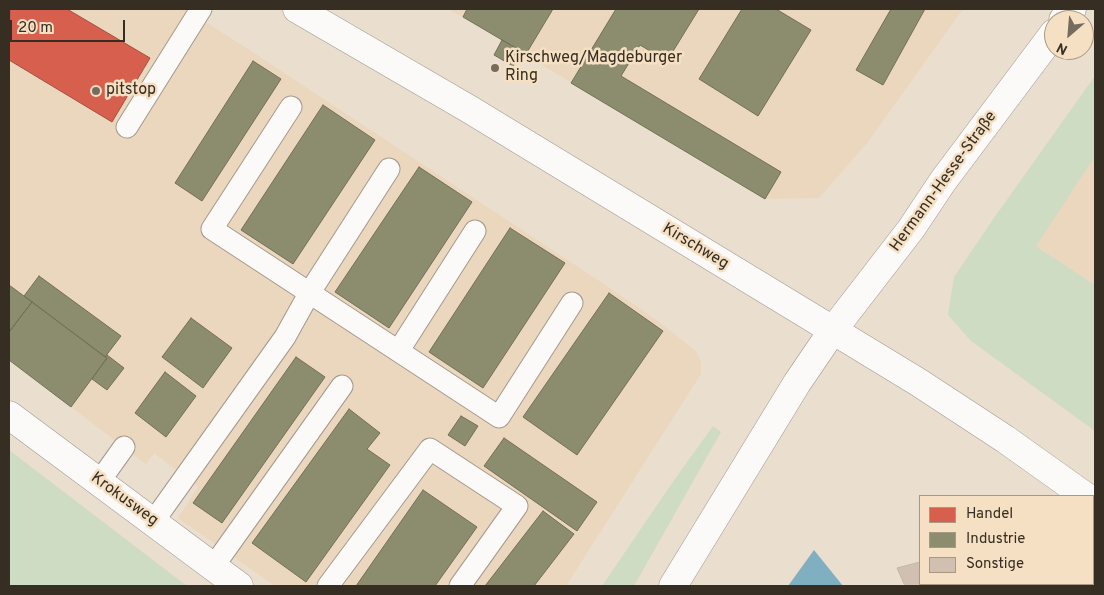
<!DOCTYPE html>
<meta charset="utf-8">
<style>
body{margin:0}
#map{position:relative;width:1104px;height:595px;overflow:hidden;background:#eadece;font-family:Overpass,sans-serif}
canvas{display:block}
.frame{position:absolute;inset:0;border:10px solid #362e23;pointer-events:none}
.legend{position:absolute;left:919px;top:495px;width:175px;height:90px;box-sizing:border-box;background:#f5e0c3;border:1px solid #a99983;margin:0;padding:6px 9px;list-style:none;font-size:15px;color:#362e23}
.legend li{display:flex;align-items:center;gap:10px;height:25px}
.legend b{width:25px;border:1px solid #a99983}
.north{position:absolute;left:1044px;top:10px;width:50px;height:50px;box-sizing:border-box;background:#f5e0c3;border:1px solid #a99983;border-radius:50%;rotate:207deg;font-size:14px;font-weight:700;line-height:20px;text-align:center;color:#362e23}
.north::after{content:'';display:block;margin:auto;width:18px;height:22px;background:#756c5f;clip-path:polygon(50% 0,100% 100%,50% 72%,0 100%)}
.scale{position:absolute;left:10px;top:20px;width:115px;height:22px;box-sizing:border-box;border:2px solid #362e23;border-top:0;padding-left:6px;font-size:15px;line-height:18px;white-space:nowrap;color:#362e23;-webkit-text-stroke:4px #f5e0c3;paint-order:stroke}
</style>
<div id="map">
<canvas width="1104" height="595"></canvas>
<div class="frame"></div>
<ul class="legend">
<li><b style="height:14px;background:#d6604d"></b>Handel</li>
<li><b style="height:14px;background:#8c8c6e"></b>Industrie</li>
<li><b style="height:14px;background:#d1c0b1"></b>Sonstige</li>
</ul>
<div class="north">N</div>
<div class="scale">20 m</div>
</div>
<script>
const c = document.querySelector('canvas').getContext('2d');
c.lineJoin = 'round';
function fillPath(path, color) { c.fillStyle = color; c.fill(path, 'evenodd'); }
const shape = rows => new Path2D(rows.map(r => 'M' + r).join(''));
function stroke(path, color, width, dash) { c.strokeStyle = color; c.lineWidth = width; c.lineCap = dash ? 'butt' : 'round'; c.setLineDash(dash || []); c.stroke(path); }
function drawText(font, color, halo, rows, align = 'center') {
  c.font = font + ' Overpass,sans-serif'; c.lineWidth = 5; c.setLineDash([]); c.textBaseline = 'middle'; c.strokeStyle = halo; c.fillStyle = color; for (const [text, x, y, turn = 0] of rows) {
    c.save(); c.translate(x, y); c.rotate((+turn || 0) * Math.PI / 180); c.textAlign = isNaN(turn) ? turn : align; if (halo) c.strokeText(text, 0, 0); c.fillText(text, 0, 0); c.restore();
  }
}
const built = shape([
 [9,9,185,9,248,49,610,288,655,319,696,351,701,362,701,374,566,586,275,586,178,518,198,487,154,453,146,464,9,360],
 [449,9,963,9,868,142,819,198,765,199],
 [1095,76,1095,285,994,218]
]);
const green = shape([
 [1095,76,1095,156,1036,246,1095,285,1095,431,971,341,948,315,954,277,994,218],
 [713,426,721,432,634,586,602,586,670,486],
 [9,450,187,586,9,586]
]);
const water = shape([
 [814,550,843,586,788,586]
]);
const shops = shape([
 [10,9,67,9,150,58,112,122,9,60,10,9]
]);
const industry = shape([
 [467,9,553,9,526,54,463,17,467,9],
 [616,9,699,9,667,61,640,45,621,76,781,172,765,199,571,83,616,9],
 [742,9,776,9,811,30,758,116,699,79,742,9],
 [891,9,925,9,883,85,856,70,891,9],
 [502,40,521,51,513,66,494,55,502,40],
 [253,61,281,79,202,201,175,183,253,61],
 [323,105,375,140,293,264,241,230,323,105],
 [419,167,472,202,389,328,335,292,419,167],
 [510,228,565,263,483,388,429,352,510,228],
 [39,276,121,336,105,357,24,296,39,276],
 [9,285,32,302,9,332,9,285],
 [609,293,663,331,577,455,523,417,609,293],
 [32,302,107,358,71,407,9,360,9,332,32,302],
 [191,318,232,348,203,388,162,357,191,318],
 [107,355,124,368,107,390,92,379,107,358,105,357,107,355],
 [296,357,325,377,222,523,193,503,296,357],
 [165,372,196,396,166,437,135,413,165,372],
 [349,409,380,433,367,449,390,465,306,582,252,543,349,409],
 [461,416,478,426,465,446,448,435,461,416],
 [504,438,597,502,577,531,484,466,504,438],
 [423,490,477,527,435,586,356,586,423,490],
 [543,511,574,534,534,586,485,586,543,511]
]);
const building = shape([
 [920,562,920,584,967,584,968,586,905,586,897,568,920,562],
 [1095,577,1095,586,1090,586,1091,584,1093,584,1095,577]
]);
const lane = shape([
 [291,107,212,229,499,417,572,303],
 [127,127,201,9],
 [399,350,475,231],
 [99,482,124,447],
 [153,522,285,337,310,292,389,169],
 [213,567,342,386],
 [328,586,430,449,517,506,460,586]
]);
const street = shape([
 [1063,20,1072,9],
 [833,330,911,229,943,181,1054,33],
 [9,415,239,586]
]);
const secondary = shape([
 [297,9,469,109,918,382,1005,439,1085,496]
]);
const highway = shape([
 [673,586,797,383,833,330]
]);
const markers = [
 [495,68,5,"#756c5f"],
 [96,91,5,"#756c5f"]
];
const poiNames = [
 ["Kirschweg/Magdeburger",505,59],
 ["Ring",505,77],
 ["pitstop",106,91]
];
const streetNames = [
 ["Hermann-Hesse-Straße",944,182,-54],
 ["Kirschweg",695,247,31],
 ["Krokusweg",124,500,36]
];
fillPath(built, '#ebd7bd');
fillPath(green, '#cedcc3');
fillPath(water, '#80afc2');
fillPath(shops, '#d6604d');
stroke(shops, '#a65140', 1);
fillPath(industry, '#8c8c6e');
stroke(industry, '#727058', 1);
fillPath(building, '#d1c0b1');
stroke(building, '#c1b6ab', 1);
stroke(lane, '#a2998d', 23);
stroke(street, '#a2998d', 29);
stroke(secondary, '#a2998d', 29);
stroke(highway, '#a2998d', 29);
stroke(lane, '#fcfaf8', 21);
stroke(street, '#fcfaf8', 28);
stroke(secondary, '#fcfaf8', 28);
stroke(highway, '#fcfaf8', 28);
for (const [x, y, r, color] of markers) { const dot = new Path2D(); dot.arc(x, y, r, 0, 2 * Math.PI); c.fillStyle = color; c.fill(dot); stroke(dot, '#f5e0c3', 2); }
drawText('16px', '#362e23', '#f5e0c3', poiNames, 'left');
drawText('16px', '#362e23', '#f5e0c3', streetNames);
</script>
